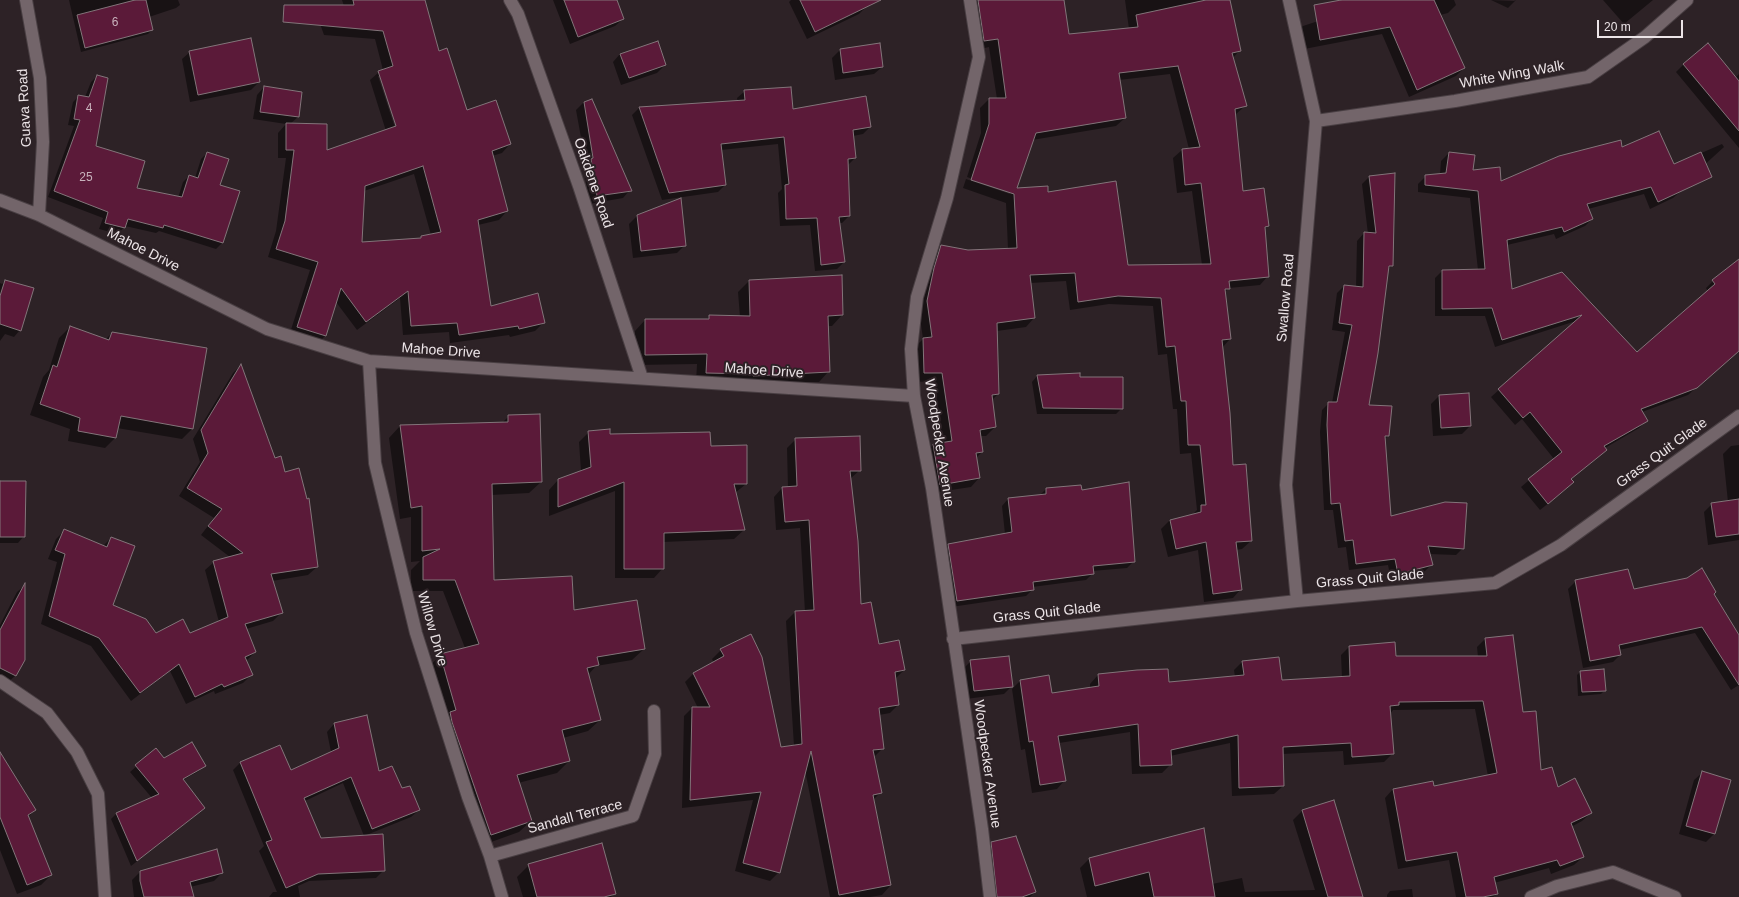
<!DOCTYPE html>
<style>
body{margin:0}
#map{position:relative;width:1739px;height:897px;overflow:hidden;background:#2d2226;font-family:Arial,sans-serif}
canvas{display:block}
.scale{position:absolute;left:1597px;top:20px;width:86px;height:18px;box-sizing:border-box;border:2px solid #ece4e7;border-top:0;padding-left:5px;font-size:12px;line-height:14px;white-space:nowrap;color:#ece4e7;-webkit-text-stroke:3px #2d2226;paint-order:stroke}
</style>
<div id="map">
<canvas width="1739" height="897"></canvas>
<div class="scale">20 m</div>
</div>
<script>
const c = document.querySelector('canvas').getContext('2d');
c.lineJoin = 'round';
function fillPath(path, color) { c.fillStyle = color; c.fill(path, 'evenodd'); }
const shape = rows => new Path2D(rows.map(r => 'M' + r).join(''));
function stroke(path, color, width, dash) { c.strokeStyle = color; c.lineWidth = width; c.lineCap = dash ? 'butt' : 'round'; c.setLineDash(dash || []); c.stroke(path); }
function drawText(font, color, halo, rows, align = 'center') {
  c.font = font + ' Arial,sans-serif'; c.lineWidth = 4; c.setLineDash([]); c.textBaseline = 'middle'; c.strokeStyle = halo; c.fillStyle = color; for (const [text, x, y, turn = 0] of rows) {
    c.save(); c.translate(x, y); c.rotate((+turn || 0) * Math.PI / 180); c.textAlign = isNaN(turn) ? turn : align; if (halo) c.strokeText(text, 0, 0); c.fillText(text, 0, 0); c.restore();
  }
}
const shadow = shape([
 [69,0,178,0,180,5,176,8,149,17,152,30,148,34,81,52],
 [342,0,406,0,438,52,466,111,510,144,502,153,492,156,507,211,499,220,478,225,491,307,544,322,535,331,510,337,509,335,450,343,449,332,403,335,400,298,357,330,336,302,325,336,317,344,289,336,310,270,268,257,276,231,286,158,278,158,278,133,286,124,253,119,257,95,264,87,301,93,298,117,290,124,326,151,386,131,370,80,379,72,383,70,375,39,324,35,317,15,344,6],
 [378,76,381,76,398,131,396,131],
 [414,174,431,235,421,236,419,239,361,243,364,191],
 [553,0,616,0,623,19,615,26,570,44],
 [791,0,864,0,867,6,859,14,807,39,789,2],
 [973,0,1063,0,1068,35,1129,29,1125,0,1229,0,1239,51,1233,58,1245,106,1235,115,1242,193,1268,226,1264,230,1268,276,1260,285,1229,288,1225,292,1230,339,1222,348,1232,466,1251,541,1242,549,1236,550,1241,589,1233,598,1204,602,1198,550,1168,557,1161,529,1170,520,1192,515,1197,510,1191,453,1180,454,1177,409,1173,409,1167,354,1158,355,1153,306,1109,304,1070,310,1066,281,1030,283,1034,318,1026,327,997,331,998,394,992,400,995,427,986,436,980,436,982,452,976,458,979,478,971,487,931,493,925,454,933,445,943,443,934,381,916,382,915,347,923,339,919,310,932,255,941,246,968,251,1008,249,1006,203,963,188,966,179,1010,194,1010,192,967,177,981,133,980,108,989,99,997,99,989,47,976,50],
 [1170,74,1189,149,1182,150,1173,158,1177,193,1192,191,1202,265,1127,266,1047,193,1015,189,1032,140,1116,126,1125,118,1119,80],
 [1382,0,1454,0,1456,5,1448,13,1440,15,1464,68,1456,76,1409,97,1382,34,1299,50,1295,34,1303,26],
 [1491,0,1514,1,1516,0,1508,8],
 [1603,0,1653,0,1624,24],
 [840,50,882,67,874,74,835,80,832,58],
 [190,52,259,82,251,90,190,102,182,59],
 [620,54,665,65,657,73,621,85,613,62],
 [1684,64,1735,78,1739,74,1739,148,1676,72],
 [97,76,95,147,136,189,178,198,183,182,189,176,195,178,201,159,207,153,219,186,222,243,216,249,159,231,156,233,125,226,118,234,99,229,103,218,48,197,74,126,68,125,73,102,79,96,85,97,91,82],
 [745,91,792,110,870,127,863,134,853,136,855,158,848,165,849,216,842,223,839,223,844,262,837,269,815,271,810,225,780,226,778,193,782,189,778,144,721,150,725,185,718,192,662,200,632,115,639,108,738,102,737,98],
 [584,102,630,190,623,198,589,204,584,168,586,165,576,110],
 [1722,144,1724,147,1679,188,1681,191,1673,198,1650,209,1644,194,1588,209,1592,219,1585,226,1556,239,1554,234,1507,245,1511,290,1562,274,1637,353,1708,291,1706,288,1713,281,1739,266,1739,350,1688,395,1642,412,1646,421,1639,428,1605,448,1606,450,1598,457,1570,480,1565,490,1540,510,1521,487,1554,459,1522,419,1515,425,1491,397,1576,321,1495,347,1485,316,1435,316,1435,278,1442,271,1478,270,1470,198,1418,192,1418,184,1426,176,1440,174,1441,161,1449,153,1472,171,1500,182,1622,149,1674,165],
 [1394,174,1392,265,1387,270,1367,406,1388,436,1384,440,1390,517,1463,548,1456,555,1429,554,1431,565,1424,572,1391,580,1388,565,1349,570,1346,547,1338,548,1333,510,1324,510,1320,432,1322,410,1329,403,1332,403,1345,332,1332,330,1337,293,1344,286,1356,288,1357,241,1364,233,1368,234,1362,184,1369,177],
 [637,216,685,245,677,253,633,258,629,224],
 [841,276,842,315,832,326,827,326,829,371,819,382,743,386,696,383,697,364,635,365,635,331,645,320,706,320,710,316,740,317,738,292,749,281],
 [5,281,20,330,14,337,5,334,0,341,0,283,2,284],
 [70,327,105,340,112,333,193,428,182,439,117,428,116,437,105,448,68,441,70,429,30,415,43,377,49,370,59,338],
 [241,365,275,459,284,473,317,567,308,575,272,581,282,612,273,621,246,629,255,652,246,661,252,674,243,683,215,694,214,691,186,704,170,671,131,701,91,646,41,624,57,562,48,559,56,539,65,530,103,546,111,538,111,605,155,634,189,635,219,622,205,570,214,562,230,557,201,535,214,518,179,496,200,462,193,439,233,373],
 [1037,376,1079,378,1122,408,1116,414,1037,414,1032,382],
 [1439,396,1470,426,1462,434,1433,436,1431,404],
 [509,416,541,482,529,493,491,495,493,582,573,611,644,649,632,660,596,666,588,675,600,720,588,731,563,738,569,761,557,773,518,783,531,821,519,832,480,846,441,734,438,725,444,719,429,666,441,655,465,648,443,591,411,591,411,570,420,561,411,562,411,517,400,519,389,438,400,426,502,423],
 [589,432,710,447,746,484,735,493,744,530,734,539,663,542,663,568,654,578,615,578,615,491,549,516,549,490,558,480,581,471,579,442],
 [796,439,860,470,850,479,860,605,878,645,904,670,895,679,898,705,890,713,879,715,882,749,873,758,881,792,873,800,890,886,882,895,870,897,830,897,805,770,779,872,770,881,735,871,753,800,682,808,684,716,692,708,698,708,685,682,693,674,714,663,712,659,721,650,780,748,794,746,786,621,795,612,805,612,800,528,776,530,774,497,782,488,788,488,787,448],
 [1739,445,1739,540,1708,545,1704,512,1712,504,1728,502,1723,454,1731,446],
 [0,482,24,536,18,543,0,543],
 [1080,486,1081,491,1134,561,1127,568,1092,571,1093,573,1086,580,1032,587,1032,590,1026,596,951,607,942,551,948,545,1005,534,1002,506,1008,499,1039,496,1046,489],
 [1576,581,1633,590,1713,594,1739,637,1739,685,1731,690,1695,633,1619,650,1620,655,1613,662,1583,668,1568,589],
 [24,586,15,676,7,683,0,679,0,625,17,592],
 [1485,639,1522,713,1541,771,1557,788,1591,813,1582,821,1571,827,1583,857,1574,865,1551,874,1549,868,1494,883,1497,894,1493,897,1456,897,1449,860,1398,869,1385,798,1393,789,1433,787,1488,776,1475,709,1393,710,1390,714,1393,753,1384,762,1344,765,1343,751,1282,754,1283,786,1274,794,1232,796,1230,743,1170,756,1171,764,1162,773,1132,774,1130,732,1059,743,1065,780,1057,789,1032,793,1025,749,1021,750,1012,689,1020,681,1051,694,1090,688,1090,684,1098,675,1168,683,1235,677,1234,670,1242,662,1281,681,1342,678,1341,655,1349,647,1394,644,1395,657,1478,657,1477,647],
 [971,661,1012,686,1004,694,966,699,963,669],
 [1580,672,1605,690,1601,694,1578,696,1577,675],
 [334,724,379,772,401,790,419,810,411,817,364,836,343,783,305,801,320,839,384,870,376,878,309,881,298,886,300,897,269,897,273,892,277,892,259,851,264,846,233,770,240,763,280,746,290,772,331,752,327,732],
 [156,749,164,759,204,765,199,771,183,780,199,813,131,866,111,819,116,814,152,798,130,772],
 [1702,773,1730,780,1714,834,1706,842,1679,834,1694,780],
 [0,781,35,810,28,817,51,875,41,885,17,894,0,850],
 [1302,811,1349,897,1087,897,1080,868,1089,859,1204,829,1212,884,1242,878,1245,892,1315,890,1293,820],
 [992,843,1035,892,1030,897,991,897,985,849],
 [529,865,615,893,611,897,523,897,517,877],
 [140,872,222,873,214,881,190,887,193,897,134,897,132,880],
 [1412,889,1413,897,1387,897,1387,895,1390,891]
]);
const building = shape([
 [135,0,146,0,153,30,85,48,77,15,135,0],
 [353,0,425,0,439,51,447,48,467,110,496,100,511,144,492,151,508,211,478,220,491,306,538,293,545,323,519,329,518,326,459,335,457,323,411,326,408,291,366,322,341,288,326,336,297,327,318,262,276,249,285,221,294,150,286,150,286,123,327,124,327,150,396,126,378,71,393,66,383,31,283,22,284,5,354,5,353,0],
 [423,166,441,232,421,236,421,238,362,242,365,186,423,166],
 [564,0,617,0,624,19,578,37,564,0],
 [800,0,881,0,815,32,800,0],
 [978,0,1064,0,1069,34,1138,27,1136,15,1206,0,1230,0,1241,51,1232,53,1247,106,1235,109,1243,191,1264,188,1269,226,1265,227,1269,277,1229,281,1230,289,1225,289,1231,339,1222,340,1230,413,1233,465,1246,464,1252,541,1236,542,1242,590,1213,594,1206,542,1176,549,1170,520,1201,512,1201,505,1206,505,1200,445,1188,445,1186,401,1181,401,1175,346,1166,347,1161,298,1118,296,1078,302,1075,273,1030,275,1035,318,997,323,999,394,992,395,996,427,980,430,983,452,976,453,980,478,940,485,933,444,952,441,942,373,924,373,923,338,932,337,927,301,934,268,941,245,968,250,1017,248,1014,194,971,180,989,124,989,98,1006,98,998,39,984,41,978,0],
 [1178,66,1200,147,1182,149,1185,185,1201,183,1211,264,1128,265,1116,181,1048,192,1048,186,1017,188,1036,133,1126,118,1119,73,1178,66],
 [1341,0,1434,0,1465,68,1417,90,1390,27,1320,40,1314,5,1341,0],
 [251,38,260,82,198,95,189,51,251,38],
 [658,41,666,65,629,78,620,54,658,41],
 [880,43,883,67,843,73,840,49,880,43],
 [1708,43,1739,81,1739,131,1683,64,1708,43],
 [97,75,108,78,96,146,145,161,137,188,182,197,189,175,198,178,207,152,229,159,220,185,240,191,223,243,164,225,163,228,128,219,125,228,105,223,108,212,54,191,80,120,74,119,78,95,89,97,97,75],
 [264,86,302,92,299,117,260,112,264,86],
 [791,87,793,109,866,96,871,127,853,130,856,158,848,159,850,216,839,217,845,262,821,265,817,218,786,219,785,185,789,184,784,137,721,144,726,185,669,193,639,107,745,100,744,90,791,87],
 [592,99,632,191,597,196,591,159,593,158,584,102,592,99],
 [1659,131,1674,164,1701,152,1712,177,1658,202,1651,187,1587,204,1593,219,1564,232,1562,227,1507,240,1512,289,1562,272,1637,352,1715,284,1712,280,1739,259,1739,351,1697,388,1641,409,1648,421,1604,446,1607,450,1571,479,1574,482,1548,504,1528,479,1562,452,1530,412,1523,418,1498,389,1582,315,1502,340,1492,308,1442,309,1442,270,1485,269,1478,191,1425,185,1425,175,1446,173,1449,152,1475,155,1473,170,1500,167,1501,181,1559,156,1621,140,1622,147,1659,131],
 [1395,173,1393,266,1389,266,1378,353,1369,405,1392,406,1389,436,1385,436,1391,516,1445,502,1467,503,1464,549,1428,546,1433,565,1398,574,1395,559,1356,564,1353,540,1345,541,1340,503,1331,504,1327,425,1328,402,1337,402,1352,325,1339,323,1344,285,1363,287,1364,232,1376,233,1369,176,1395,173],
 [681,198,686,246,641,251,637,215,681,198],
 [842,275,843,315,828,316,830,372,753,376,753,374,706,373,707,354,645,355,645,319,709,319,709,315,750,316,749,280,842,275],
 [5,280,34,288,21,331,0,324,0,296,5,280],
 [70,326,109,340,112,332,207,348,193,429,121,416,116,438,78,431,80,418,40,404,53,365,57,367,70,326],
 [241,364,275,458,281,456,285,472,299,468,307,499,309,498,318,567,271,574,283,613,245,624,256,652,245,657,253,675,224,687,222,684,195,697,179,664,140,693,99,638,49,616,65,554,55,550,64,529,107,547,111,537,135,546,113,605,146,619,156,633,183,619,190,633,228,617,213,561,243,553,208,526,222,509,187,488,208,453,201,430,241,364],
 [1080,373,1080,377,1123,377,1123,409,1043,408,1037,375,1080,373],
 [1469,393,1471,426,1441,428,1439,395,1469,393],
 [540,414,542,482,492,484,494,580,572,576,574,610,637,600,645,649,597,657,599,665,587,668,601,720,562,730,570,761,517,775,532,821,491,835,452,722,450,712,456,710,440,654,479,644,455,580,423,580,423,557,440,549,422,551,422,506,411,508,400,425,508,422,508,415,540,414],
 [610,429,610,434,710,432,711,446,747,445,747,484,734,484,745,530,664,533,664,569,624,569,624,482,558,507,558,479,591,467,588,431,610,429],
 [860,436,861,471,850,471,858,541,861,604,871,602,879,644,899,640,905,670,895,672,899,705,879,708,884,749,873,750,882,793,873,795,891,885,839,895,811,751,780,873,743,863,761,792,690,800,692,707,710,707,693,673,724,656,720,649,751,634,762,657,781,747,802,744,795,611,814,610,809,520,785,522,782,487,797,486,795,438,860,436],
 [0,481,26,481,25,537,0,537,0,481],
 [1129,482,1135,562,1093,566,1094,574,1033,582,1034,590,957,601,948,544,1012,532,1008,498,1046,494,1046,488,1081,485,1082,490,1129,482],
 [1739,499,1739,534,1716,537,1711,503,1739,499],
 [1702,568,1716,592,1714,594,1739,635,1739,685,1702,627,1619,645,1621,655,1590,661,1575,580,1628,569,1634,589,1687,578,1702,568],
 [25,583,25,660,16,676,0,668,0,630,25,583],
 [1513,635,1523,712,1536,711,1541,770,1552,767,1558,787,1575,778,1592,813,1571,823,1584,857,1560,866,1557,860,1494,877,1498,894,1483,897,1466,897,1457,852,1406,861,1393,789,1433,781,1434,786,1497,773,1483,701,1399,702,1399,705,1390,706,1394,754,1352,757,1351,743,1283,747,1284,786,1239,788,1238,735,1171,750,1172,765,1140,766,1138,724,1058,736,1066,781,1040,785,1033,741,1029,742,1020,680,1049,675,1052,693,1099,686,1098,674,1137,670,1168,669,1169,682,1244,675,1242,661,1279,657,1282,680,1350,676,1349,646,1395,642,1396,656,1487,656,1485,638,1513,635],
 [1009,656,1013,687,974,691,970,660,1009,656],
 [1604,669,1606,691,1582,692,1580,671,1604,669],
 [367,715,379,771,392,766,402,788,410,786,420,810,372,829,351,777,304,798,321,838,383,834,385,871,318,874,286,888,266,842,272,840,240,762,280,745,291,770,339,748,334,723,367,715],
 [192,742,206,766,183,779,205,808,137,861,116,813,159,794,135,765,156,748,164,758,192,742],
 [0,752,36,810,28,815,52,875,27,885,0,817,0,752],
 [1702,771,1731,780,1715,834,1686,826,1702,771],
 [1334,800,1363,897,1328,897,1302,810,1334,800],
 [1204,828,1215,897,1154,897,1149,872,1095,886,1089,858,1204,828],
 [1016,836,1036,892,1022,897,997,897,991,842,1016,836],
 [602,843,616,894,604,897,537,897,528,864,602,843],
 [217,849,223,873,190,882,194,897,144,897,140,881,140,871,217,849]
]);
const minor = shape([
 [26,0,40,78,43,142,39,215],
 [510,0,518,14,579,186,642,378],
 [970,0,979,57,947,198,917,297,911,349,914,396,932,488,982,829,990,897],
 [1289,0,1316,121,1286,485,1297,601],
 [1316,121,1455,101,1588,77,1645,37,1687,0],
 [0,200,39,215,267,329,369,361,914,396],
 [369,361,375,463,416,633,468,797,490,856,502,897],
 [953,639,1297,601,1495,583,1561,545,1739,416],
 [0,681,47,713,77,752,98,794,105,897],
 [490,856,633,816,655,754,654,711],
 [1531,897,1557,886,1613,872,1675,897]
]);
const numberNames = [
 ["6",115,23],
 ["4",89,109],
 ["25",86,178]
];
const streetNames = [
 ["White Wing Walk",1512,75,-10],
 ["Guava Road",25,108,-93],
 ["Oakdene Road",593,183,71],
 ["Mahoe Drive",143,250,27],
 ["Swallow Road",1286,298,-85],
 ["Mahoe Drive",441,351,4],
 ["Mahoe Drive",764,371,4],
 ["Woodpecker Avenue",939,443,81],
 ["Grass Quit Glade",1662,453,-36],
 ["Grass Quit Glade",1370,579,-5],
 ["Grass Quit Glade",1047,613,-6],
 ["Willow Drive",432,629,74],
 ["Woodpecker Avenue",987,764,82],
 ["Sandall Terrace",575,817,-15]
];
fillPath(shadow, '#0007');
fillPath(building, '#5b1a39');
stroke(building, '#83757a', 1);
stroke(minor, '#493f43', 14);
stroke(minor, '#73656a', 12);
drawText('12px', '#c8b2bc', null, numberNames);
drawText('14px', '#ece4e7', '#2d2226', streetNames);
</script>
